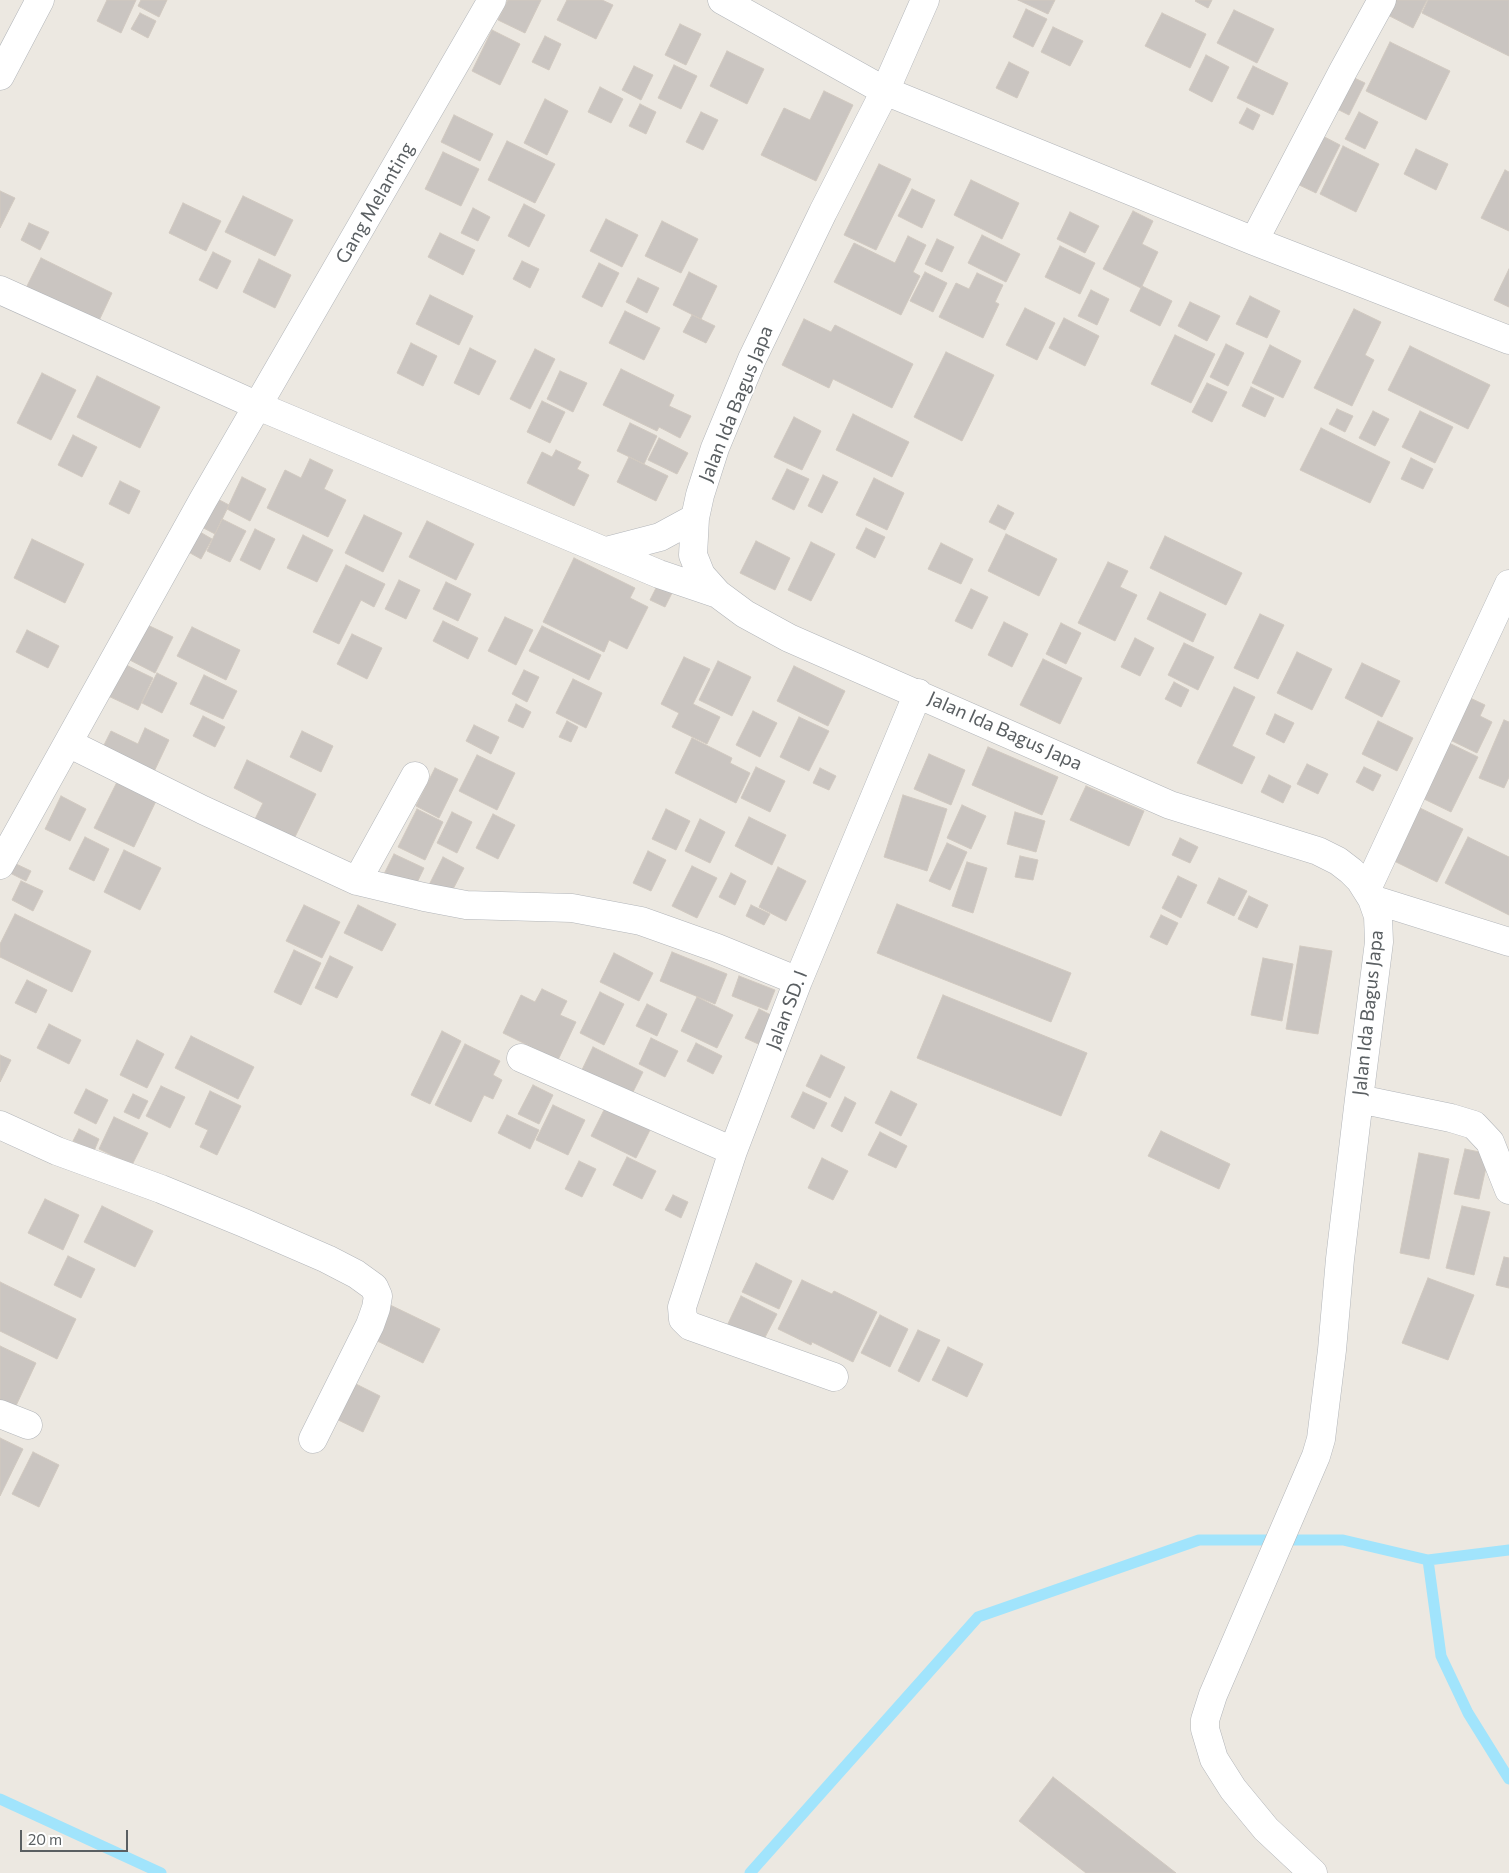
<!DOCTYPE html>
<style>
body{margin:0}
#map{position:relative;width:1509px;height:1873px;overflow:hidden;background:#ece8e1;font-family:Commissioner,sans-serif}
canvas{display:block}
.scale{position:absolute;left:20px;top:1830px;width:108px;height:22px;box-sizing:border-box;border:2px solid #5a5f62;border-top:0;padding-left:6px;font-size:15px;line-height:18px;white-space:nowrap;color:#5a5f62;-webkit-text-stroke:4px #fff;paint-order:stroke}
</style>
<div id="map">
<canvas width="1509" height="1873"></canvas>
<div class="scale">20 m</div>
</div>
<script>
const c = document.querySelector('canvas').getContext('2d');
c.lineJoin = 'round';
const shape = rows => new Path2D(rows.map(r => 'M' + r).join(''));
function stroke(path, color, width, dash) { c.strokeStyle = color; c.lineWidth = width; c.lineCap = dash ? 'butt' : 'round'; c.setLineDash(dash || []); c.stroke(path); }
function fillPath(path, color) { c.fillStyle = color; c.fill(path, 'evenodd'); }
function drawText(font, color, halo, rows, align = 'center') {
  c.font = font + ' Commissioner,sans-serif'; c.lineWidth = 4; c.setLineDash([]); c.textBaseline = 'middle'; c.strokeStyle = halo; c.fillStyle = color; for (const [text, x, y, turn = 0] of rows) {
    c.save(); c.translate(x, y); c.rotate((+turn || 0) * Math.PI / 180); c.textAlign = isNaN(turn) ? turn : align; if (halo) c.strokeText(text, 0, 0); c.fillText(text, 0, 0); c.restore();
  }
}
const stream = shape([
 [1428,1560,1441,1656,1468,1713,1509,1779],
 [0,1799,161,1873],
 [750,1873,978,1617,1199,1540,1343,1540,1428,1560,1509,1550]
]);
const building = shape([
 [107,0,136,0,121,33,97,21,107,0],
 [141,0,167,0,159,17,138,6,141,0],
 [508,0,541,0,525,33,498,20,508,0],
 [567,0,602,0,613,5,596,39,557,20,567,0],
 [1018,0,1055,0,1048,14,1018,0],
 [1196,0,1212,0,1208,8,1195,1,1196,0],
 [1388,0,1427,0,1413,28,1382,12,1388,0],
 [1428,0,1509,0,1509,56,1422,13,1428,0],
 [1026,9,1047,19,1033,47,1013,37,1026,9],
 [1234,10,1274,29,1257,63,1217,43,1234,10],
 [140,13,156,21,148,38,131,29,140,13],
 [1162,13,1206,34,1190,68,1145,46,1162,13],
 [680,24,701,34,686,65,665,55,680,24],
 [1053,27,1083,41,1070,66,1041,52,1053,27],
 [492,30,520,44,500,85,472,71,492,30],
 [545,36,561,44,549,70,532,62,545,36],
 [1390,42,1450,71,1426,120,1366,91,1390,42],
 [727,51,764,69,747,104,710,86,727,51],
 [1206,55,1229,67,1212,102,1189,90,1206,55],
 [1009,62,1029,72,1017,98,996,88,1009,62],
 [674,65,697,76,681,109,658,98,674,65],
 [634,66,653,75,641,100,622,90,634,66],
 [1253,66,1288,83,1273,115,1237,98,1253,66],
 [1346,74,1365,83,1349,115,1331,106,1346,74],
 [600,87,623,99,611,123,588,112,600,87],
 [824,91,853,105,816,181,761,155,784,108,810,120,824,91],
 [545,99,568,111,547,155,524,143,545,99],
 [640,104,656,112,646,134,629,126,640,104],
 [1247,108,1260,115,1253,130,1239,123,1247,108],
 [701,112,718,120,703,150,686,142,701,112],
 [1359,112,1378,122,1365,149,1345,139,1359,112],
 [454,115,493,134,480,161,441,142,454,115],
 [1315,132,1340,145,1316,193,1291,181,1315,132],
 [507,141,555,164,535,203,488,180,507,141],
 [1343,146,1379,164,1356,212,1320,194,1343,146],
 [1416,149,1448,164,1436,190,1404,174,1416,149],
 [443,152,479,169,461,206,425,189,443,152],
 [879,164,911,179,876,250,844,235,879,164],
 [1505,170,1509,172,1509,231,1481,218,1505,170],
 [971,180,1019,203,1002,239,954,215,971,180],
 [912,189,935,200,922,228,898,216,912,189],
 [0,191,15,198,0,228,0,191],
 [243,196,293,220,275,256,225,232,243,196],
 [183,203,221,221,206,251,169,233,183,203],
 [524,204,545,215,529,247,508,236,524,204],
 [473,208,490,217,478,241,461,233,473,208],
 [1133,211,1153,221,1142,244,1158,252,1141,288,1103,269,1133,211],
 [1070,212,1099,226,1085,253,1057,239,1070,212],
 [606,219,638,235,622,267,590,251,606,219],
 [662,221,698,239,681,273,645,256,662,221],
 [29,223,49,232,40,250,21,240,29,223],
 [440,233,475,250,463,275,428,257,440,233],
 [982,235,1020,254,1006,282,968,263,982,235],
 [908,236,926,245,913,272,920,276,901,315,834,282,854,243,895,263,908,236],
 [937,239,954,247,942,272,925,264,937,239],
 [1060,246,1095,263,1080,294,1045,277,1060,246],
 [213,252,231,261,217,289,199,280,213,252],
 [41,258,112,293,96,327,24,292,41,258],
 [259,259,291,275,275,308,243,292,259,259],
 [522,261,539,269,530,288,513,279,522,261],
 [599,263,619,273,602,307,582,297,599,263],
 [1509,269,1509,307,1494,300,1509,269],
 [689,272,717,286,701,319,673,305,689,272],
 [925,272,947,283,933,312,910,301,925,272],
 [977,273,1003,285,995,302,999,304,983,338,939,317,956,283,969,289,977,273],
 [638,278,659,288,647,313,626,302,638,278],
 [1142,286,1172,301,1160,326,1130,311,1142,286],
 [1091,290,1109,299,1097,325,1078,316,1091,290],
 [430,295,473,316,459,345,416,324,430,295],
 [1250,296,1280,311,1267,338,1236,324,1250,296],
 [1190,302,1220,316,1207,341,1178,326,1190,302],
 [1025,308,1055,323,1037,360,1006,345,1025,308],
 [1354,309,1381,322,1365,355,1374,360,1352,406,1314,388,1354,309],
 [625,311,660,328,644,360,609,343,625,311],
 [692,315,715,326,706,343,683,332,692,315],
 [1064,318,1099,336,1085,366,1049,348,1064,318],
 [804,319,831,332,835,325,913,364,892,408,833,379,829,388,782,365,804,319],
 [1175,335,1215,354,1191,403,1151,384,1175,335],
 [411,343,437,356,423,386,397,373,411,343],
 [1226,344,1244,353,1228,386,1210,377,1226,344],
 [1270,345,1301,361,1283,398,1252,383,1270,345],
 [1410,346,1490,385,1468,429,1388,390,1410,346],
 [470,348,496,361,479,395,454,383,470,348],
 [535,349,555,359,530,409,510,399,535,349],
 [946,352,994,375,962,441,914,417,946,352],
 [621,369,674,395,669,406,691,416,680,438,659,427,657,431,603,405,621,369],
 [560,371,587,383,573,412,547,399,560,371],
 [42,373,76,390,51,440,17,423,42,373],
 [97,376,160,407,140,448,77,417,97,376],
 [1207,383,1227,392,1212,422,1192,412,1207,383],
 [1251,387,1274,398,1265,417,1242,406,1251,387],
 [542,401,565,412,550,443,527,432,542,401],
 [1337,409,1353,416,1345,432,1329,424,1337,409],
 [1373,411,1389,419,1375,446,1359,438,1373,411],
 [1420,411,1453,427,1435,463,1402,447,1420,411],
 [853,414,909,442,892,477,836,450,853,414],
 [794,417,821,431,802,470,774,457,794,417],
 [630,423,657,436,644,464,617,451,630,423],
 [1321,428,1390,462,1370,503,1300,470,1321,428],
 [73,435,97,447,82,477,58,465,73,435],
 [659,438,688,453,677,474,648,460,659,438],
 [556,450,581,462,577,469,589,475,574,506,527,483,542,452,552,457,556,450],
 [629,457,668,476,656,501,617,482,629,457],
 [1411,458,1433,469,1423,489,1401,479,1411,458],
 [310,459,333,470,324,489,346,500,328,537,267,508,285,470,301,478,310,459],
 [787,469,809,479,794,510,772,499,787,469],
 [823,475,838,482,822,513,808,506,823,475],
 [242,477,266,489,250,521,227,509,242,477],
 [874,478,904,493,887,530,856,515,874,478],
 [120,481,140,491,129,514,109,504,120,481],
 [210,495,229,505,215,534,196,524,210,495],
 [998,505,1014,513,1005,530,989,522,998,505],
 [364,515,402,533,383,572,345,553,364,515],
 [222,519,246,531,230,562,207,551,222,519],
 [427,521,474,544,456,580,409,557,427,521],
 [193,528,212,539,201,559,183,549,193,528],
 [866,528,885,537,875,558,856,548,866,528],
 [255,529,275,539,260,570,240,560,255,529],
 [1006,534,1057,559,1039,596,988,571,1006,534],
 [303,535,333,550,317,582,287,568,303,535],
 [1165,536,1242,573,1226,605,1150,568,1165,536],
 [32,539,84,564,65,603,14,578,32,539],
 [756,541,790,558,775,590,740,573,756,541],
 [811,542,835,554,811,601,788,590,811,542],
 [941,543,973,559,961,584,928,569,941,543],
 [574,558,635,588,630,598,648,607,627,649,609,640,604,652,543,622,574,558],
 [1108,562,1128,571,1120,587,1137,595,1115,641,1078,623,1108,562],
 [346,565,385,584,374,607,361,600,339,644,313,632,346,565],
 [399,580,420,590,406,619,385,609,399,580],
 [446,582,471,594,458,621,433,609,446,582],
 [658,584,673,591,665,607,650,600,658,584],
 [971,589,988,597,972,629,955,621,971,589],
 [1160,592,1206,614,1193,642,1147,619,1160,592],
 [1260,614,1284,625,1258,679,1234,668,1260,614],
 [505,617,533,630,516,665,488,651,505,617],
 [139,621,173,637,155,673,122,656,139,621],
 [443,621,478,638,468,659,433,641,443,621],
 [1004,622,1028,634,1012,667,988,655,1004,622],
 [1061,623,1081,633,1066,664,1046,654,1061,623],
 [542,626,601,655,589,680,529,651,542,626],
 [192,627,240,650,226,680,177,656,192,627],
 [27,630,59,646,48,668,16,652,27,630],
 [352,634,382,648,367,679,337,664,352,634],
 [1135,638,1154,648,1140,676,1121,667,1135,638],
 [1184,643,1214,657,1198,690,1168,675,1184,643],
 [1297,652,1332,669,1312,710,1277,693,1297,652],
 [684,657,710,669,693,704,720,717,707,744,672,727,679,713,661,704,684,657],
 [1043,659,1082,678,1060,724,1020,705,1043,659],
 [718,661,751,677,732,716,699,700,718,661],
 [120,662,153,678,138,710,104,694,120,662],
 [1362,663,1400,681,1382,717,1345,698,1362,663],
 [794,666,845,691,828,726,777,701,794,666],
 [524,670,539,677,527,702,512,694,524,670],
 [157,673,177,683,162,713,142,703,157,673],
 [204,675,237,691,223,719,190,704,204,675],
 [573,679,602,693,586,728,556,713,573,679],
 [1174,682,1189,690,1181,707,1165,699,1174,682],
 [1234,687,1255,697,1232,746,1255,757,1242,784,1197,763,1234,687],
 [1466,696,1485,705,1480,716,1492,722,1477,753,1446,738,1466,696],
 [516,704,531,712,523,728,508,721,516,704],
 [753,711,777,723,760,757,736,745,753,711],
 [1275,714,1294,723,1284,743,1266,734,1275,714],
 [203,716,225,727,215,747,193,736,203,716],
 [799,717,829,731,809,771,780,757,799,717],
 [1504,720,1509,722,1509,777,1504,788,1479,778,1504,720],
 [567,721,578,727,571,742,559,737,567,721],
 [1378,721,1413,738,1397,771,1362,754,1378,721],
 [474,725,499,737,491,754,466,741,474,725],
 [145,728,169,740,151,778,100,753,111,731,138,744,145,728],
 [302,731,333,746,321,772,290,757,302,731],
 [692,738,732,758,730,763,750,773,736,803,675,773,692,738],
 [1449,743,1478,757,1451,812,1422,798,1449,743],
 [988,747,1058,777,1042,815,972,785,988,747],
 [929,754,965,770,951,805,914,789,929,754],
 [477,755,515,773,497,810,459,791,477,755],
 [247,760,316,794,291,845,252,825,263,803,234,788,247,760],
 [1307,764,1328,774,1318,794,1297,784,1307,764],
 [756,767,785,781,770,812,741,798,756,767],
 [1364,767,1381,775,1373,791,1356,782,1364,767],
 [435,768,458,779,439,818,416,806,435,768],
 [820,768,836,776,829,790,813,783,820,768],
 [1269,775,1291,786,1283,803,1261,792,1269,775],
 [117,782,156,801,134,847,94,828,117,782],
 [1086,786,1144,811,1129,846,1070,820,1086,786],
 [903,795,947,809,927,871,884,857,903,795],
 [61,796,86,809,70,841,45,829,61,796],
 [962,805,986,816,971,849,947,838,962,805],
 [1418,807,1463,829,1437,882,1392,860,1418,807],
 [417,809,443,822,425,860,398,847,417,809],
 [666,809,690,821,676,850,652,839,666,809],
 [452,812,472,822,457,853,437,843,452,812],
 [1015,812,1045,821,1036,852,1007,844,1015,812],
 [493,814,515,825,498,859,476,848,493,814],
 [749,817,786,835,772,865,735,846,749,817],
 [700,819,725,832,710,863,685,851,700,819],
 [85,837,109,849,94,881,69,869,85,837],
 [1468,837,1509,857,1509,915,1445,883,1468,837],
 [1180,838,1198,847,1190,863,1172,855,1180,838],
 [947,843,967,852,950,890,929,881,947,843],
 [124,850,161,868,140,910,104,892,124,850],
 [648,851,666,860,651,891,633,883,648,851],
 [394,854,424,868,413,891,383,876,394,854],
 [1020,856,1038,860,1033,880,1015,877,1020,856],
 [443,857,464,868,449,897,428,887,443,857],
 [967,862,987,868,973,913,952,906,967,862],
 [14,863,31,871,26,881,10,873,14,863],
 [692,866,717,878,697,918,672,906,692,866],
 [778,867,806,881,786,921,759,907,778,867],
 [731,873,746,881,735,905,719,897,731,873],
 [1178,876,1197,885,1181,918,1162,908,1178,876],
 [1219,878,1247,891,1234,916,1207,903,1219,878],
 [21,881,43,891,33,911,12,900,21,881],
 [1249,896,1268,905,1257,928,1238,919,1249,896],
 [897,904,1071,973,1051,1022,877,953,897,904],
 [304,905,340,922,322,958,286,941,304,905],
 [358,905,396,924,382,951,344,933,358,905],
 [751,905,770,914,764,925,746,916,751,905],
 [15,914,91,951,72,992,0,957,0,944,15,914],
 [1161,915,1178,923,1167,945,1150,937,1161,915],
 [1300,946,1332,951,1318,1034,1286,1029,1300,946],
 [294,950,321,963,301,1005,274,992,294,950],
 [672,952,727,974,715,1004,660,981,672,952],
 [614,953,653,973,639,1001,600,982,614,953],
 [330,956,353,967,337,998,315,988,330,956],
 [1263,958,1293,964,1282,1021,1251,1015,1263,958],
 [739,976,775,990,767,1010,732,996,739,976],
 [27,980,47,990,36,1013,15,1003,27,980],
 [542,989,567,1001,560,1015,576,1022,558,1060,503,1033,521,995,535,1002,542,989],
 [600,992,624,1004,604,1045,580,1033,600,992],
 [943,995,1087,1053,1061,1116,917,1058,943,995],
 [697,997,733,1015,717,1048,681,1031,697,997],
 [647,1004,667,1014,657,1036,636,1026,647,1004],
 [759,1009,779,1019,765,1047,745,1038,759,1009],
 [49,1024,81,1040,69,1064,37,1048,49,1024],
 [442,1031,461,1041,430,1104,411,1095,442,1031],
 [191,1036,254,1067,238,1099,175,1068,191,1036],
 [651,1038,678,1051,665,1077,639,1064,651,1038],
 [137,1040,164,1054,147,1088,120,1075,137,1040],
 [696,1043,722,1056,713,1074,687,1061,696,1043],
 [465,1044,500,1061,493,1075,502,1080,493,1099,484,1095,471,1122,435,1105,465,1044],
 [593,1047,643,1072,629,1100,579,1076,593,1047],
 [0,1055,11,1060,0,1082,0,1055],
 [821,1055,845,1067,830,1098,806,1086,821,1055],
 [533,1085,553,1095,539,1124,518,1114,533,1085],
 [161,1086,185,1097,170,1128,146,1116,161,1086],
 [86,1089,108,1100,96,1124,74,1113,86,1089],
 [210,1091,241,1106,217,1155,200,1147,208,1130,195,1124,210,1091],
 [891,1091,917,1104,901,1136,875,1123,891,1091],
 [803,1092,827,1103,814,1129,791,1117,803,1092],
 [133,1094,148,1101,139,1119,124,1112,133,1094],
 [845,1097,856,1103,842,1132,831,1126,845,1097],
 [607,1104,652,1126,636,1158,591,1136,607,1104],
 [553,1105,585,1120,568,1155,536,1140,553,1105],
 [507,1115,539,1130,530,1149,498,1133,507,1115],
 [114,1117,148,1133,132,1165,99,1149,114,1117],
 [79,1129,99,1139,94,1151,73,1141,79,1129],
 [1161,1131,1230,1164,1219,1189,1148,1156,1161,1131],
 [880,1132,907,1146,896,1168,868,1155,880,1132],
 [1465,1149,1489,1154,1479,1199,1454,1194,1465,1149],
 [1419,1153,1449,1159,1429,1259,1400,1253,1419,1153],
 [627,1157,656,1171,642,1199,613,1185,627,1157],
 [822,1158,848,1171,833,1200,808,1188,822,1158],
 [579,1161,596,1169,582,1197,565,1189,579,1161],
 [673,1195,688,1202,681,1218,665,1210,673,1195],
 [45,1199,79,1215,63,1250,28,1233,45,1199],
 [102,1206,153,1231,135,1267,84,1242,102,1206],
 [1462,1206,1490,1212,1474,1275,1446,1268,1462,1206],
 [68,1256,95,1269,81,1298,54,1285,68,1256],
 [1504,1257,1509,1258,1509,1288,1496,1285,1504,1257],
 [756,1263,792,1281,779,1309,742,1292,756,1263],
 [1428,1278,1474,1295,1448,1360,1402,1343,1428,1278],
 [802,1280,832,1294,834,1291,877,1312,853,1362,812,1342,811,1345,778,1329,802,1280],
 [0,1282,76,1319,57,1359,0,1331,0,1282],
 [741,1296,777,1314,760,1347,725,1330,741,1296],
 [386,1303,440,1329,423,1363,369,1337,386,1303],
 [880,1315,908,1329,890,1367,861,1353,880,1315],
 [918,1330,940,1340,919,1382,898,1371,918,1330],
 [0,1346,36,1363,14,1410,0,1403,0,1346],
 [948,1347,983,1364,967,1397,932,1380,948,1347],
 [348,1380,380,1396,363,1432,330,1416,348,1380],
 [0,1438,23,1449,0,1496,0,1438],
 [33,1452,59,1465,39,1507,12,1494,33,1452],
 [1053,1777,1176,1873,1086,1873,1019,1821,1053,1777]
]);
const minor = shape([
 [722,0,885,91,1254,241,1509,340],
 [925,0,885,91,823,212,752,359,715,448,700,495,695,518,693,555,701,575,718,594,745,614,789,638,1170,805,1318,851,1338,861,1351,871,1360,880,1372,899,1378,916,1379,942,1359,1099,1340,1259,1332,1350,1321,1439,1316,1456,1213,1695,1205,1720,1205,1729,1214,1759,1233,1789,1266,1829,1313,1873],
 [0,76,40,0],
 [1254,241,1343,71,1382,0],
 [0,290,258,406,659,574,718,594],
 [606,551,660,537,695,518],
 [68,743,203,810,357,881],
 [415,776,357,881,424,897,466,905,572,908,641,921,717,948,798,981],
 [0,865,203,500,492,0],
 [1367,889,1509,584],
 [1372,899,1509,942],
 [521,1058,733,1151],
 [1359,1099,1451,1118,1474,1125,1490,1142,1509,1190],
 [0,1125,57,1151,161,1189,244,1223,327,1259,356,1274,374,1287,378,1296,376,1308,370,1325,313,1439],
 [834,1377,690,1326,683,1319,682,1307,733,1151,798,981,918,693],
 [0,1414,28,1425]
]);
const streetNames = [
 ["Gang Melanting",375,203,-60],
 ["Jalan Ida Bagus Japa",736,404,-68],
 ["Jalan Ida Bagus Japa",1005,731,24],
 ["Jalan SD. I",787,1010,-69],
 ["Jalan Ida Bagus Japa",1368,1013,-84]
];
stroke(stream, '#a1e4fc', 11);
fillPath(building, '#cac5c1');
stroke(building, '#d1c9c0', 1);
stroke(minor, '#b2b5b9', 29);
stroke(minor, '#fff', 28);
drawText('19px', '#5a5f62', '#fff', streetNames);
</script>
